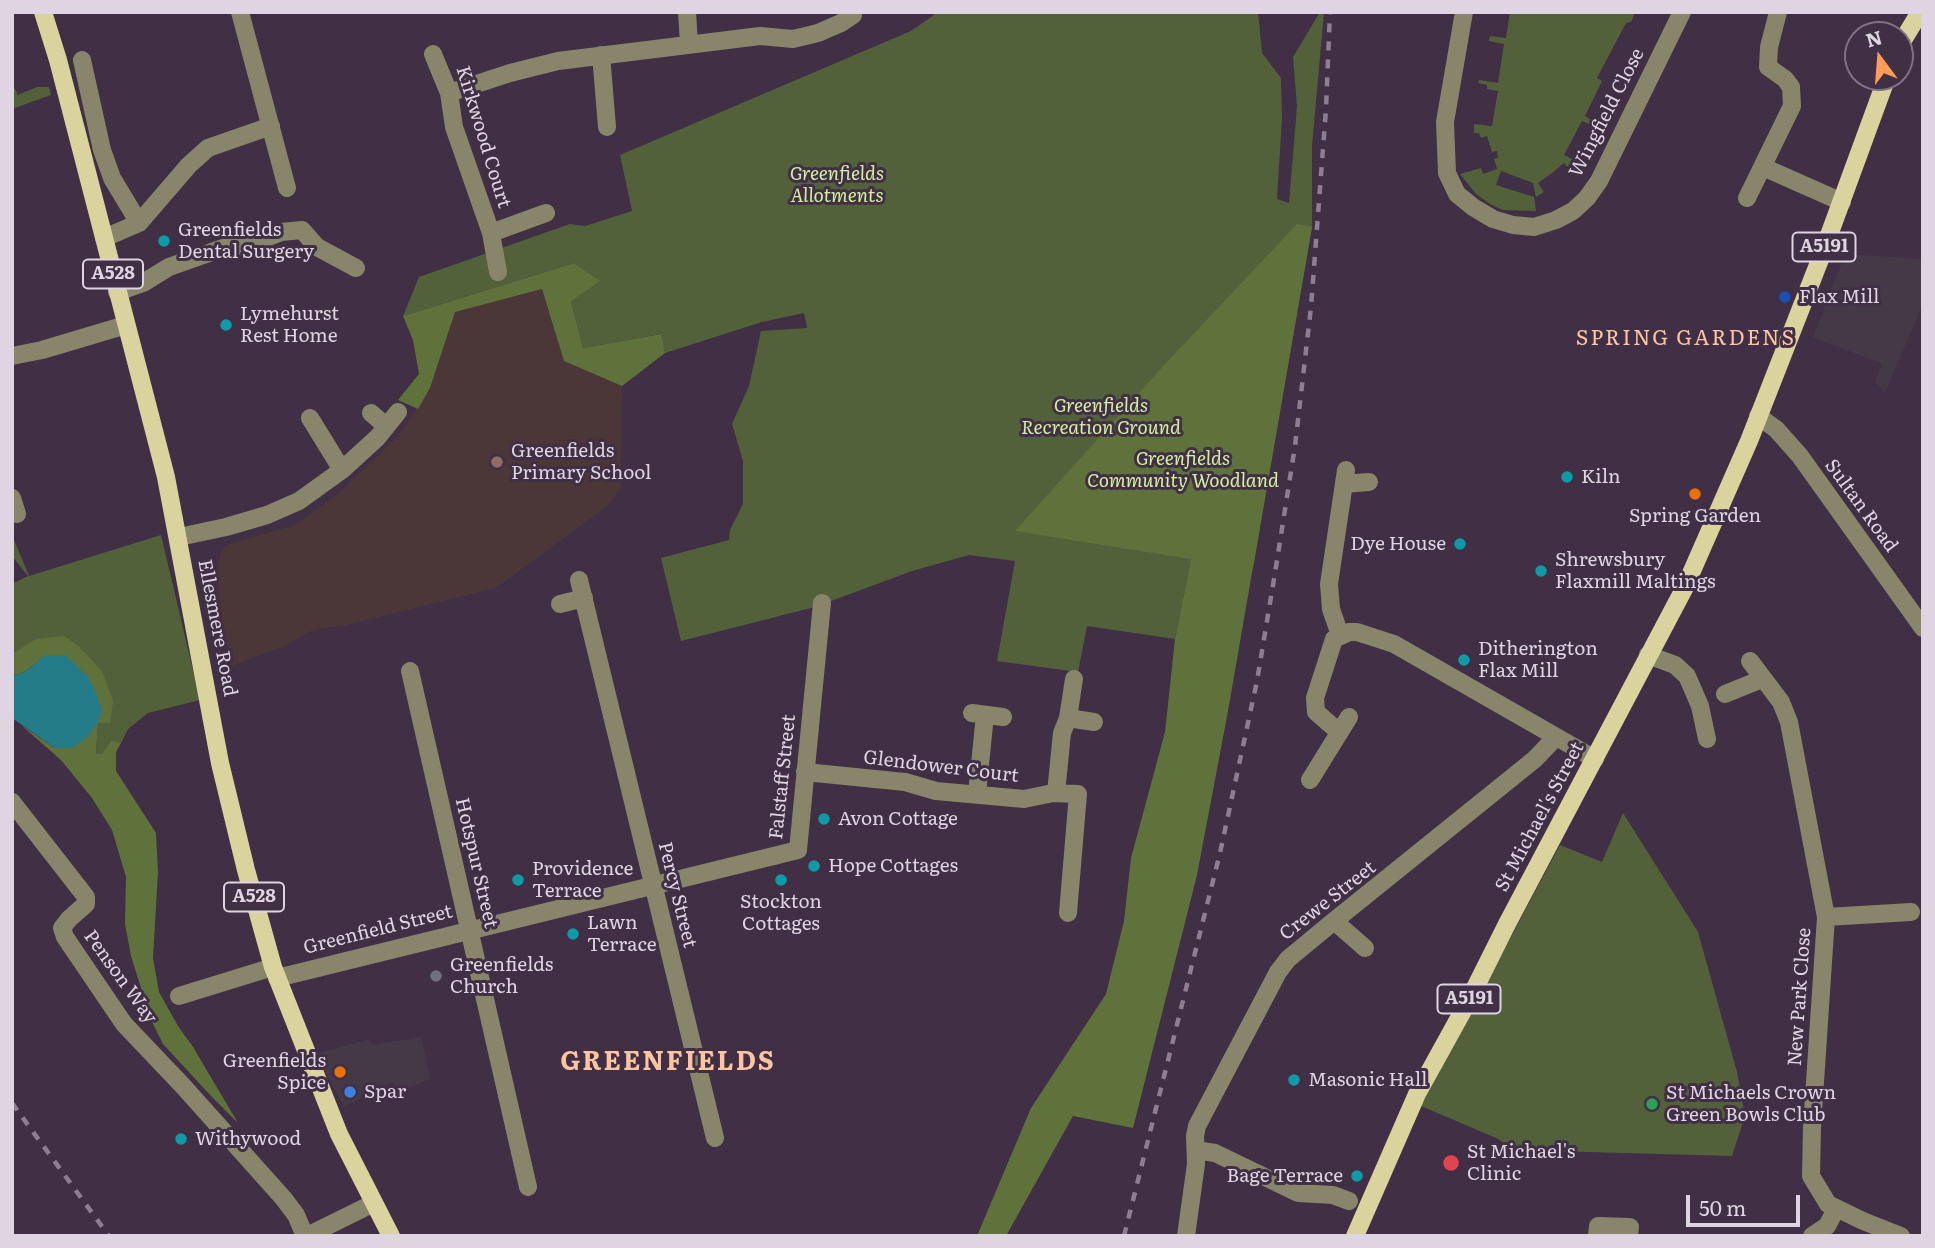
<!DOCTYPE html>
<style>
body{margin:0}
#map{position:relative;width:1935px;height:1248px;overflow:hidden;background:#402f45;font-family:Literata,serif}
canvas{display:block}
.frame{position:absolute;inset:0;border:14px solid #dfd4e2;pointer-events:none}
.north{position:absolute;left:1844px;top:21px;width:70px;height:70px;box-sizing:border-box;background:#402f45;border:2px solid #807184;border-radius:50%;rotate:344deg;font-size:19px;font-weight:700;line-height:28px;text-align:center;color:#dfd4e2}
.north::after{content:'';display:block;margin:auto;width:24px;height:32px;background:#fe9b58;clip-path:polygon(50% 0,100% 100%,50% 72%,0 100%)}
.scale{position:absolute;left:1686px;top:1195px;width:114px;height:32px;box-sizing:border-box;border:4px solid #dfd4e2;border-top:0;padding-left:9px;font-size:21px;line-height:24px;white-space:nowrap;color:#dfd4e2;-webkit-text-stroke:5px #402f45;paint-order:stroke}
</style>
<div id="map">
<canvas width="1935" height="1248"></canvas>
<div class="frame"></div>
<div class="north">N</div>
<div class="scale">50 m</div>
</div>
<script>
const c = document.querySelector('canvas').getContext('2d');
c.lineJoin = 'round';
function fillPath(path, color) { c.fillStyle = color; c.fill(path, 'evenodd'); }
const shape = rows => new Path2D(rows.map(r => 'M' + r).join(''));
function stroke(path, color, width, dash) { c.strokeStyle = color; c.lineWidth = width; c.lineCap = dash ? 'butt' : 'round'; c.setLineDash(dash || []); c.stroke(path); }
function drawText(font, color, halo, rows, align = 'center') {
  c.font = font + ' Literata,serif'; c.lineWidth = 6; c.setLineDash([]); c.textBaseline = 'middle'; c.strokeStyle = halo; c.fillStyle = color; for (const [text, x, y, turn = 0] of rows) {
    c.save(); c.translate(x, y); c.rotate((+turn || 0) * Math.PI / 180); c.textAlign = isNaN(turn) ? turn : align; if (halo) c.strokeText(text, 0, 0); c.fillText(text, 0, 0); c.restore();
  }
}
const commercial = shape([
 [1845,254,1923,259,1923,304,1885,392,1875,382,1882,364,1813,337],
 [422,1037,430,1079,397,1093,392,1082,344,1107,316,1054,369,1039,372,1045]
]);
const education = shape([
 [542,289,564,361,622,386,621,487,609,505,496,588,347,625,313,630,285,646,231,666,220,607,217,571,222,549,229,544,295,525,335,496,399,436,430,388,455,311]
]);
const green = shape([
 [933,12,1258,12,1262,53,1281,78,1282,118,1277,199,1289,203,1297,106,1293,57,1320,12,1324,12,1312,146,1312,227,1253,569,1191,559,1175,639,1087,626,1078,672,997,661,1015,561,969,555,912,571,815,607,681,641,661,558,729,540,730,530,743,504,743,461,732,424,749,386,761,331,807,328,804,313,762,322,665,353,660,334,583,348,571,301,574,263,403,316,419,277,570,224,585,226,632,211,620,155,911,31,934,15],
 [1510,12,1635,12,1631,22,1626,23,1597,78,1602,81,1585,116,1593,121,1591,125,1582,121,1564,155,1580,163,1571,171,1564,163,1552,173,1538,183,1544,192,1536,197,1533,183,1501,171,1496,185,1534,197,1536,211,1503,210,1490,204,1476,194,1460,174,1481,168,1483,174,1497,169,1494,159,1498,158,1497,151,1492,152,1487,136,1481,138,1479,133,1474,133,1474,124,1492,126,1498,91,1487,89,1487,85,1478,83,1479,80,1498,83,1504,44,1489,41,1490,36,1506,38],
 [12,83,18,95,37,87,49,87,51,95,12,109],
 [12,535,29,576,161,535,200,700,148,713,128,729,121,743,111,740,102,754,96,755,98,722,21,649,12,654,12,584,28,576,12,556],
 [1623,813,1698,932,1737,1072,1745,1116,1732,1156,1517,1150,1496,1138,1421,1106,1560,845,1602,862]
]);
const forest = shape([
 [1297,224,1312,227,1228,711,1197,875,1133,1128,1073,1116,1006,1236,977,1236,1031,1108,1106,994,1124,921,1131,858,1165,732,1175,639,1191,559,1015,531,1167,362],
 [574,263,600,281,571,301,583,348,661,334,665,353,622,386,564,361,542,289,455,312,430,388,418,409,398,400,419,374,413,340,403,316],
 [64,636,78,646,102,671,113,701,110,723,98,723,96,754,102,754,111,740,121,743,116,752,116,771,156,833,158,872,153,958,159,992,178,1026,193,1047,238,1123,212,1097,163,1044,151,1020,131,956,125,924,126,877,112,830,92,798,61,760,21,725,55,748,88,677,65,655,45,655,29,669,18,675,12,674,12,654,36,639]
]);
const water = shape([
 [45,655,65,655,88,677,96,693,102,710,98,722,86,738,72,748,55,748,12,718,12,674,18,675,29,669]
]);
const minor = shape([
 [240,12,287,188],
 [687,12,689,44],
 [1464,12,1445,122,1447,173,1457,194,1473,207,1493,219,1513,225,1534,227,1556,220,1573,211,1587,198,1599,181,1682,12],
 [433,54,449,93,454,127,491,233,498,272],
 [601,55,607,127],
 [82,60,102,150,112,178,139,223],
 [449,93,510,73,558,61,760,36,793,39,818,33,841,23,853,15],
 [1763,167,1842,202],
 [1747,198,1792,106,1791,87,1785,79,1768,67,1769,47,1778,12],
 [491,233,546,213],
 [104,238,139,223,189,165,208,148,271,126],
 [117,292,143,283,169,267,223,248,245,246,281,232,302,230,317,247,356,268],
 [12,356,42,350,126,325],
 [371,413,386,426],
 [1758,416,1776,429,1800,456,1923,628],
 [310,418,342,470],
 [1344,484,1369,482],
 [12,498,17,514],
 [179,537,226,527,267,515,299,501,342,470,378,437,398,412],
 [579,580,715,1138],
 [560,604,584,598],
 [1340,635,1331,609,1329,584,1346,470],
 [1648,655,1675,665,1687,676,1700,706,1707,739],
 [1750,661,1781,702,1789,722,1826,917,1812,1127,1811,1176,1828,1204,1863,1221,1901,1236],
 [410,671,528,1187],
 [1725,694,1762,679],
 [972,713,1003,717],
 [1068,718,1094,722],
 [1339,732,1316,712,1315,698,1334,639,1349,632,1357,632,1394,644,1595,759],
 [805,772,905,782,936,791,1024,799,1053,793,1078,794,1068,913],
 [1310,780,1349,717],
 [1056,793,1062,733,1068,718,1074,679],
 [977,794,985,715],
 [12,802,86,897,86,904,69,919,62,928,65,937,124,1024,183,1086,284,1199,296,1215,305,1236],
 [1826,917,1911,912],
 [1334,921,1365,948],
 [277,978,798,850,822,603],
 [179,996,273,967],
 [1196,1150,1215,1153,1298,1193,1333,1195,1349,1201],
 [307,1236,374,1203],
 [1186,1236,1196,1164,1195,1136,1197,1126,1278,972,1288,959,1334,921,1535,759,1556,737],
 [1597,1236,1598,1226,1630,1227,1629,1236],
 [1812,1236,1827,1226,1836,1209]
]);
const major = shape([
 [43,12,58,60,166,477,220,763,246,870,273,967,339,1134,391,1236],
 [1900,45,1920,12],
 [1355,1236,1417,1094,1470,998,1507,924,1685,587,1749,441,1821,257,1887,77]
]);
const rail = shape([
 [12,1103,109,1236],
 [1124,1236,1220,853,1257,681,1275,573,1295,446,1311,307,1326,109,1330,12]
]);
const markers = [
 [164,241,7,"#0f9aa8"],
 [1785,297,7,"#1a4fb4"],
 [226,325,7,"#0f9aa8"],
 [497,462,7,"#8d6e63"],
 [1567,477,7,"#0f9aa8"],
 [1695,494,7,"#e8710a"],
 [1460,544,7,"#0f9aa8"],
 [1541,571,7,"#0f9aa8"],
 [1464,660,7,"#0f9aa8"],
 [824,819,7,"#0f9aa8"],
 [814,866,7,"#0f9aa8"],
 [518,880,7,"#0f9aa8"],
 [781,880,7,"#0f9aa8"],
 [573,934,7,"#0f9aa8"],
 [436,976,7,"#6b7280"],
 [340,1072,7,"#e8710a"],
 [1294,1080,7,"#0f9aa8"],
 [350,1092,7,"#3f7fe0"],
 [1652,1104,7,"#2e9e5b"],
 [181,1139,7,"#0f9aa8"],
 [1451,1163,9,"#e0444e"],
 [1357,1176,7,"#0f9aa8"]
];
const shields = [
 [1824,247,63],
 [113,274,60],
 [254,897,60],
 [1469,999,63]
];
const shieldNames = [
 ["A5191",1824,247],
 ["A528",113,274],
 ["A528",254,897],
 ["A5191",1469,999]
];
const streetNames = [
 ["Wingfield Close",1607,113,-63],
 ["Kirkwood Court",483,137,73],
 ["Sultan Road",1861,506,54],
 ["Ellesmere Road",217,628,79],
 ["Glendower Court",941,767,7],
 ["Falstaff Street",783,777,-84],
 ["St Michael's Street",1540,817,-62],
 ["Hotspur Street",476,863,77],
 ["Percy Street",677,895,76],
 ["Crewe Street",1328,901,-38],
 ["Greenfield Street",378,930,-14],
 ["Penson Way",120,977,54],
 ["New Park Close",1800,997,-86]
];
const parkNames = [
 ["Greenfields",837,174],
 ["Allotments",837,196],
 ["Greenfields",1101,406],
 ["Recreation Ground",1101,428],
 ["Greenfields",1183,459],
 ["Community Woodland",1183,481]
];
const poiNames = [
 ["Greenfields",178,230],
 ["Dental Surgery",178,252],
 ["Flax Mill",1799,297],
 ["Lymehurst",240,314],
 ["Rest Home",240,336],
 ["Greenfields",511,451],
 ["Primary School",511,473],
 ["Kiln",1581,477],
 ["Spring Garden",1695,516,"center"],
 ["Dye House",1446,544,"right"],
 ["Shrewsbury",1555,560],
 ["Flaxmill Maltings",1555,582],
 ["Ditherington",1478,649],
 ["Flax Mill",1478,671],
 ["Avon Cottage",838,819],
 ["Hope Cottages",828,866],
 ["Providence",532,869],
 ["Terrace",532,891],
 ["Stockton",781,902,"center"],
 ["Cottages",781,924,"center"],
 ["Lawn",587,923],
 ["Terrace",587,945],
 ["Greenfields",450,965],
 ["Church",450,987],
 ["Greenfields",326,1061,"right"],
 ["Spice",326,1083,"right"],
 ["Masonic Hall",1308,1080],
 ["Spar",364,1092],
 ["St Michaels Crown",1666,1093],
 ["Green Bowls Club",1666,1115],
 ["Withywood",195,1139],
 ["St Michael's",1467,1152],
 ["Clinic",1467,1174],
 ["Bage Terrace",1343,1176,"right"]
];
const neighbourhoodNames = [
 ["SPRING GARDENS",1686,339]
];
const districtNames = [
 ["GREENFIELDS",668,1062]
];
fillPath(commercial, '#453948');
fillPath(education, '#4c3738');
fillPath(green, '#53613a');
fillPath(forest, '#60723b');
fillPath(water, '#237c88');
stroke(minor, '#88856b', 18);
stroke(major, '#dad39e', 18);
stroke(rail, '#8d7e91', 4.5, [9, 9]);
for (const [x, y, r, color] of markers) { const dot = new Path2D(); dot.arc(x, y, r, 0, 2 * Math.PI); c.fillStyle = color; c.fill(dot); stroke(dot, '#402f45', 2.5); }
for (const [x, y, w] of shields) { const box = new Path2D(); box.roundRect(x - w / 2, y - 14.5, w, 29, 5); c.fillStyle = '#402f45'; c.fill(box); stroke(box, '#dfd4e2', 2); }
drawText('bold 18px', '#dfd4e2', null, shieldNames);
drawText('19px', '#dfd4e2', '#402f45', streetNames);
drawText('italic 19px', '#d2ef9b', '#402f45', parkNames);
drawText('19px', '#dfd4e2', '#402f45', poiNames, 'left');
c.letterSpacing = '2px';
drawText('21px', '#fcc4a1', '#402f45', neighbourhoodNames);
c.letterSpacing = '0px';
c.letterSpacing = '2px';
drawText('bold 26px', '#fcc4a1', '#402f45', districtNames);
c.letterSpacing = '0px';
</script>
